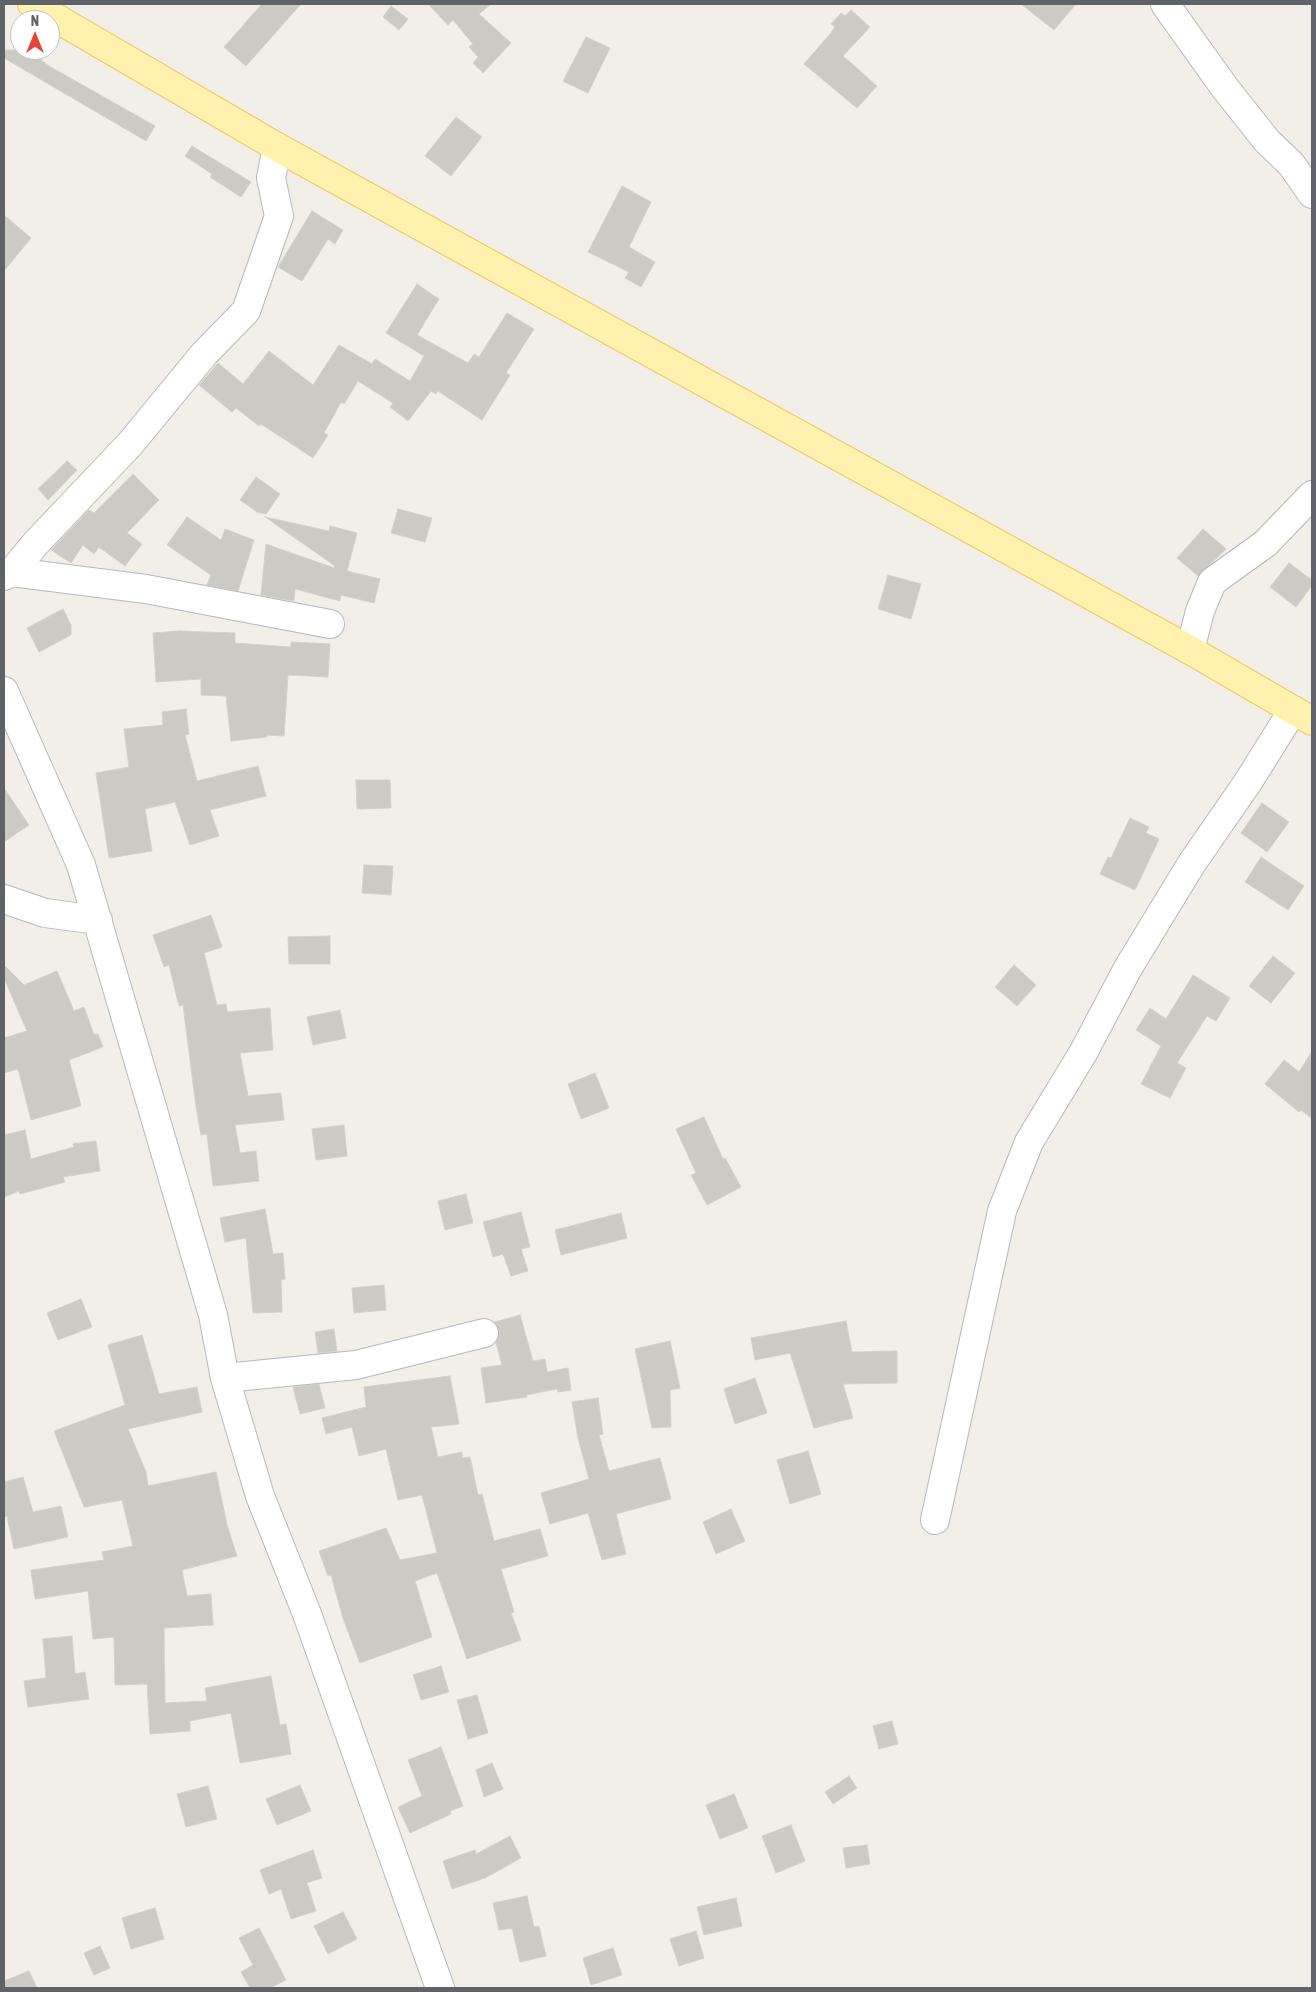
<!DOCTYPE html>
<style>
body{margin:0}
#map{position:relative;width:1316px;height:1992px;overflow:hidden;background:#f1efe8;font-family:"Asap Condensed",sans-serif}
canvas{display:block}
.frame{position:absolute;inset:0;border:5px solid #5f6368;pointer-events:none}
.north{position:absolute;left:10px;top:10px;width:50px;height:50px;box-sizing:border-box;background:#fff;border:1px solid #bfc1c3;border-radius:50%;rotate:0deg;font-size:14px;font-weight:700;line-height:20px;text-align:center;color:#5f6368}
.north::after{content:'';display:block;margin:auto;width:18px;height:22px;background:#ea4335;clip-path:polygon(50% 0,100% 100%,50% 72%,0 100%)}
</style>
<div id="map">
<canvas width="1316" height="1992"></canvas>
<div class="frame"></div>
<div class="north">N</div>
</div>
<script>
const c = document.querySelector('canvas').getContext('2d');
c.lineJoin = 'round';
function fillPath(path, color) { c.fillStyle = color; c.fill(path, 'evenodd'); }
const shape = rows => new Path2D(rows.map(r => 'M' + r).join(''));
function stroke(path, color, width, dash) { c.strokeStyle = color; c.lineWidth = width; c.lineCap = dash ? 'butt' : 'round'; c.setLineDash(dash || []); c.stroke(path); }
const building = shape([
 [262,4,301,4,246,66,224,47,262,4],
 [428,4,491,4,479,14,511,43,483,73,473,63,478,57,469,47,473,44,453,20,448,25,428,4],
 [1021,4,1076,4,1054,30,1021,4],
 [391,6,408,19,399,30,383,17,391,6],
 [851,10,870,27,843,56,877,86,857,108,804,64,830,34,835,27,831,24,841,13,845,16,851,10],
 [586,37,610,48,588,93,563,81,586,37],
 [4,50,45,50,40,59,49,66,155,126,146,141,4,58,4,50],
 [456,117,482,137,451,176,425,156,456,117],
 [192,146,251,182,241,197,210,177,212,174,185,156,192,146],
 [622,186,651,202,629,247,655,262,641,287,625,278,629,272,588,252,622,186],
 [312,211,343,230,335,244,328,239,302,281,278,267,312,211],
 [4,215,31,238,4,271,4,215],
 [417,284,439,299,417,335,468,363,474,354,479,357,507,313,534,329,506,373,510,375,482,420,438,391,436,394,431,391,408,421,390,407,393,403,358,381,344,404,341,402,324,433,328,435,313,458,261,424,259,426,236,408,232,412,199,385,218,363,243,384,269,351,313,385,339,345,372,364,375,359,410,381,424,356,386,333,417,284],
 [67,461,77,470,48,500,38,489,67,461],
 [133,474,159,500,127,533,142,544,125,566,99,547,94,554,83,545,71,563,51,550,89,510,94,513,133,474],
 [256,477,280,494,266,514,257,512,240,500,256,477],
 [398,509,432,518,425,542,391,533,398,509],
 [187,517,221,540,225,529,254,540,238,591,207,585,211,575,167,545,187,517],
 [265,517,329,531,330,526,357,533,347,571,380,579,374,603,341,595,340,601,295,589,294,601,261,595,266,544,334,568,335,566,265,517],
 [1203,529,1226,549,1198,576,1177,558,1203,529],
 [1289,563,1312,580,1312,585,1296,607,1270,587,1289,563],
 [888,575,921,584,911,619,878,609,888,575],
 [63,609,71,625,71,635,39,652,27,628,63,609],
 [179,631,235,633,235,643,291,647,291,642,330,644,328,677,288,675,284,736,267,735,267,737,231,741,226,696,201,695,201,679,156,682,153,633,179,631],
 [186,709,189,734,185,735,197,781,258,766,266,796,210,810,219,836,190,845,175,802,145,809,152,851,109,858,96,773,129,767,124,729,163,725,162,712,186,709],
 [356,780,390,780,391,808,357,809,356,780],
 [4,788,29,825,4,842,4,788],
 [1262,803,1289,822,1267,852,1241,833,1262,803],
 [1130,818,1149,827,1146,833,1159,839,1135,890,1100,874,1108,857,1111,858,1130,818],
 [1261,857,1304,886,1288,910,1245,882,1261,857],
 [364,865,393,866,391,895,362,893,364,865],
 [211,915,222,947,204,953,217,1005,226,1004,227,1012,270,1008,273,1050,240,1053,248,1096,281,1093,284,1120,235,1125,240,1153,256,1151,259,1181,213,1186,207,1134,201,1135,196,1107,183,1005,179,1006,169,965,164,967,153,935,211,915],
 [330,936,330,964,289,964,288,937,330,936],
 [1273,956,1295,973,1271,1003,1249,986,1273,956],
 [4,965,24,985,57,971,74,1011,84,1007,94,1035,98,1034,103,1047,69,1060,81,1106,31,1120,18,1069,4,1073,4,1038,27,1031,4,978,4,965],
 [1014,965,1036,985,1017,1006,995,987,1014,965],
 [1193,975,1230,998,1216,1021,1207,1016,1177,1063,1186,1068,1170,1098,1141,1084,1161,1046,1136,1030,1150,1008,1166,1019,1193,975],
 [340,1010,346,1038,313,1045,307,1017,340,1010],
 [1312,1051,1312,1119,1301,1110,1299,1112,1265,1084,1284,1060,1299,1072,1312,1051],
 [595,1073,609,1108,581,1119,568,1084,595,1073],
 [704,1117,723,1159,725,1158,741,1187,707,1205,691,1175,696,1173,676,1129,704,1117],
 [344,1125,347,1156,316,1160,312,1129,344,1125],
 [25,1130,31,1159,74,1147,73,1144,96,1141,100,1171,63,1177,65,1182,20,1194,19,1191,4,1197,4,1135,25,1130],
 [466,1194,473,1223,445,1230,438,1201,466,1194],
 [265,1209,273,1254,283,1253,285,1279,281,1280,282,1312,253,1313,246,1238,225,1242,220,1218,265,1209],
 [521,1212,530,1247,521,1249,528,1271,511,1276,503,1254,493,1257,483,1222,521,1212],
 [621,1213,627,1238,561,1255,555,1230,621,1213],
 [384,1285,386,1310,354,1313,352,1288,384,1285],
 [81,1299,92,1327,58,1340,47,1313,81,1299],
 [520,1315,533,1361,545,1359,547,1372,568,1368,571,1390,558,1392,557,1389,526,1395,527,1397,486,1403,481,1368,502,1365,496,1343,499,1330,495,1322,520,1315],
 [846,1321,852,1352,897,1351,897,1383,843,1384,853,1418,814,1428,790,1353,755,1360,751,1338,846,1321],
 [334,1329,337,1351,318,1353,315,1332,334,1329],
 [142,1335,159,1394,197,1387,202,1412,128,1429,146,1472,148,1486,216,1472,227,1525,237,1556,182,1570,187,1596,211,1594,213,1625,164,1628,165,1703,207,1701,205,1688,271,1676,280,1725,286,1724,291,1754,240,1763,231,1713,190,1721,190,1731,150,1734,147,1684,115,1685,114,1637,93,1639,88,1591,35,1599,31,1570,104,1560,102,1552,133,1546,122,1500,84,1507,54,1431,125,1405,108,1345,142,1335],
 [670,1341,680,1388,670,1390,671,1427,652,1428,635,1349,670,1341],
 [450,1376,459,1424,431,1427,438,1457,462,1452,462,1458,470,1457,478,1495,482,1494,494,1541,540,1529,548,1556,501,1569,514,1612,511,1613,521,1640,467,1659,437,1573,415,1581,432,1637,360,1663,343,1618,331,1575,328,1576,319,1551,386,1528,400,1560,437,1553,422,1495,398,1500,386,1449,359,1456,352,1427,326,1434,322,1418,366,1407,364,1387,450,1376],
 [755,1378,767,1413,735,1424,724,1389,755,1378],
 [319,1384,325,1408,300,1414,293,1387,319,1384],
 [598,1398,603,1434,599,1435,609,1471,660,1458,671,1499,616,1514,626,1554,602,1560,588,1513,550,1524,541,1493,589,1479,578,1438,572,1402,598,1398],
 [808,1451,821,1494,790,1504,777,1460,808,1451],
 [23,1477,33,1512,61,1506,68,1537,14,1549,7,1516,4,1517,4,1482,23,1477],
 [731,1509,745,1541,716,1554,703,1522,731,1509],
 [72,1636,75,1674,85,1672,89,1699,28,1707,24,1681,46,1678,43,1639,72,1636],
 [441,1666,449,1692,421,1700,413,1675,441,1666],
 [477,1695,488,1733,468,1739,457,1700,477,1695],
 [892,1721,898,1744,879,1749,873,1726,892,1721],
 [441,1747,463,1806,450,1811,451,1814,410,1833,398,1807,422,1796,408,1760,441,1747],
 [492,1763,503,1789,484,1797,476,1770,492,1763],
 [849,1776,857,1788,833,1804,825,1792,849,1776],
 [300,1785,311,1811,277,1825,266,1799,300,1785],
 [208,1786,217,1819,186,1827,177,1794,208,1786],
 [734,1794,748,1828,720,1839,706,1805,734,1794],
 [791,1825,805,1861,776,1873,762,1836,791,1825],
 [510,1836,521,1858,485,1878,452,1889,443,1861,475,1850,476,1854,510,1836],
 [867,1845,870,1864,846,1868,843,1848,867,1845],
 [313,1850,322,1878,307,1883,316,1911,291,1919,281,1889,269,1894,260,1870,313,1850],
 [527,1896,534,1927,539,1926,546,1956,520,1962,512,1928,499,1930,493,1903,527,1896],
 [736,1898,742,1926,704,1935,697,1907,736,1898],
 [155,1908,164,1939,131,1949,122,1918,155,1908],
 [343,1912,357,1939,328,1954,314,1926,343,1912],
 [259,1928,286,1980,270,1988,250,1988,241,1972,253,1965,239,1938,259,1928],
 [696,1931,704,1958,679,1966,670,1939,696,1931],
 [100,1946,110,1968,94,1975,84,1953,100,1946],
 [613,1948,622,1975,591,1985,583,1958,613,1948],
 [29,1971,37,1988,4,1988,4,1981,29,1971]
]);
const minor = shape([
 [1165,4,1225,88,1267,141,1291,164,1312,194],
 [12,572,36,543,130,444,204,354,246,311,279,216,271,178,277,147],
 [4,576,12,572,146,589,330,624],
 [1190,650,1200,611,1212,582,1266,543,1312,495],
 [4,691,81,865,213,1315,225,1378,260,1496,307,1614,440,1988],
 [4,899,45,913,98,920],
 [225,1378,356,1365,484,1333],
 [935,1520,1002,1211,1029,1142,1083,1053,1128,968,1192,863,1248,782,1293,710]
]);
const major = shape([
 [32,4,277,147,1190,650,1312,721]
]);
fillPath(building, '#cccac5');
stroke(building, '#d6d1c6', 1);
stroke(minor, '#b5b8bc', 30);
stroke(major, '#f2c960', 30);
stroke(minor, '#fff', 28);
stroke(major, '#fff2af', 28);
</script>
